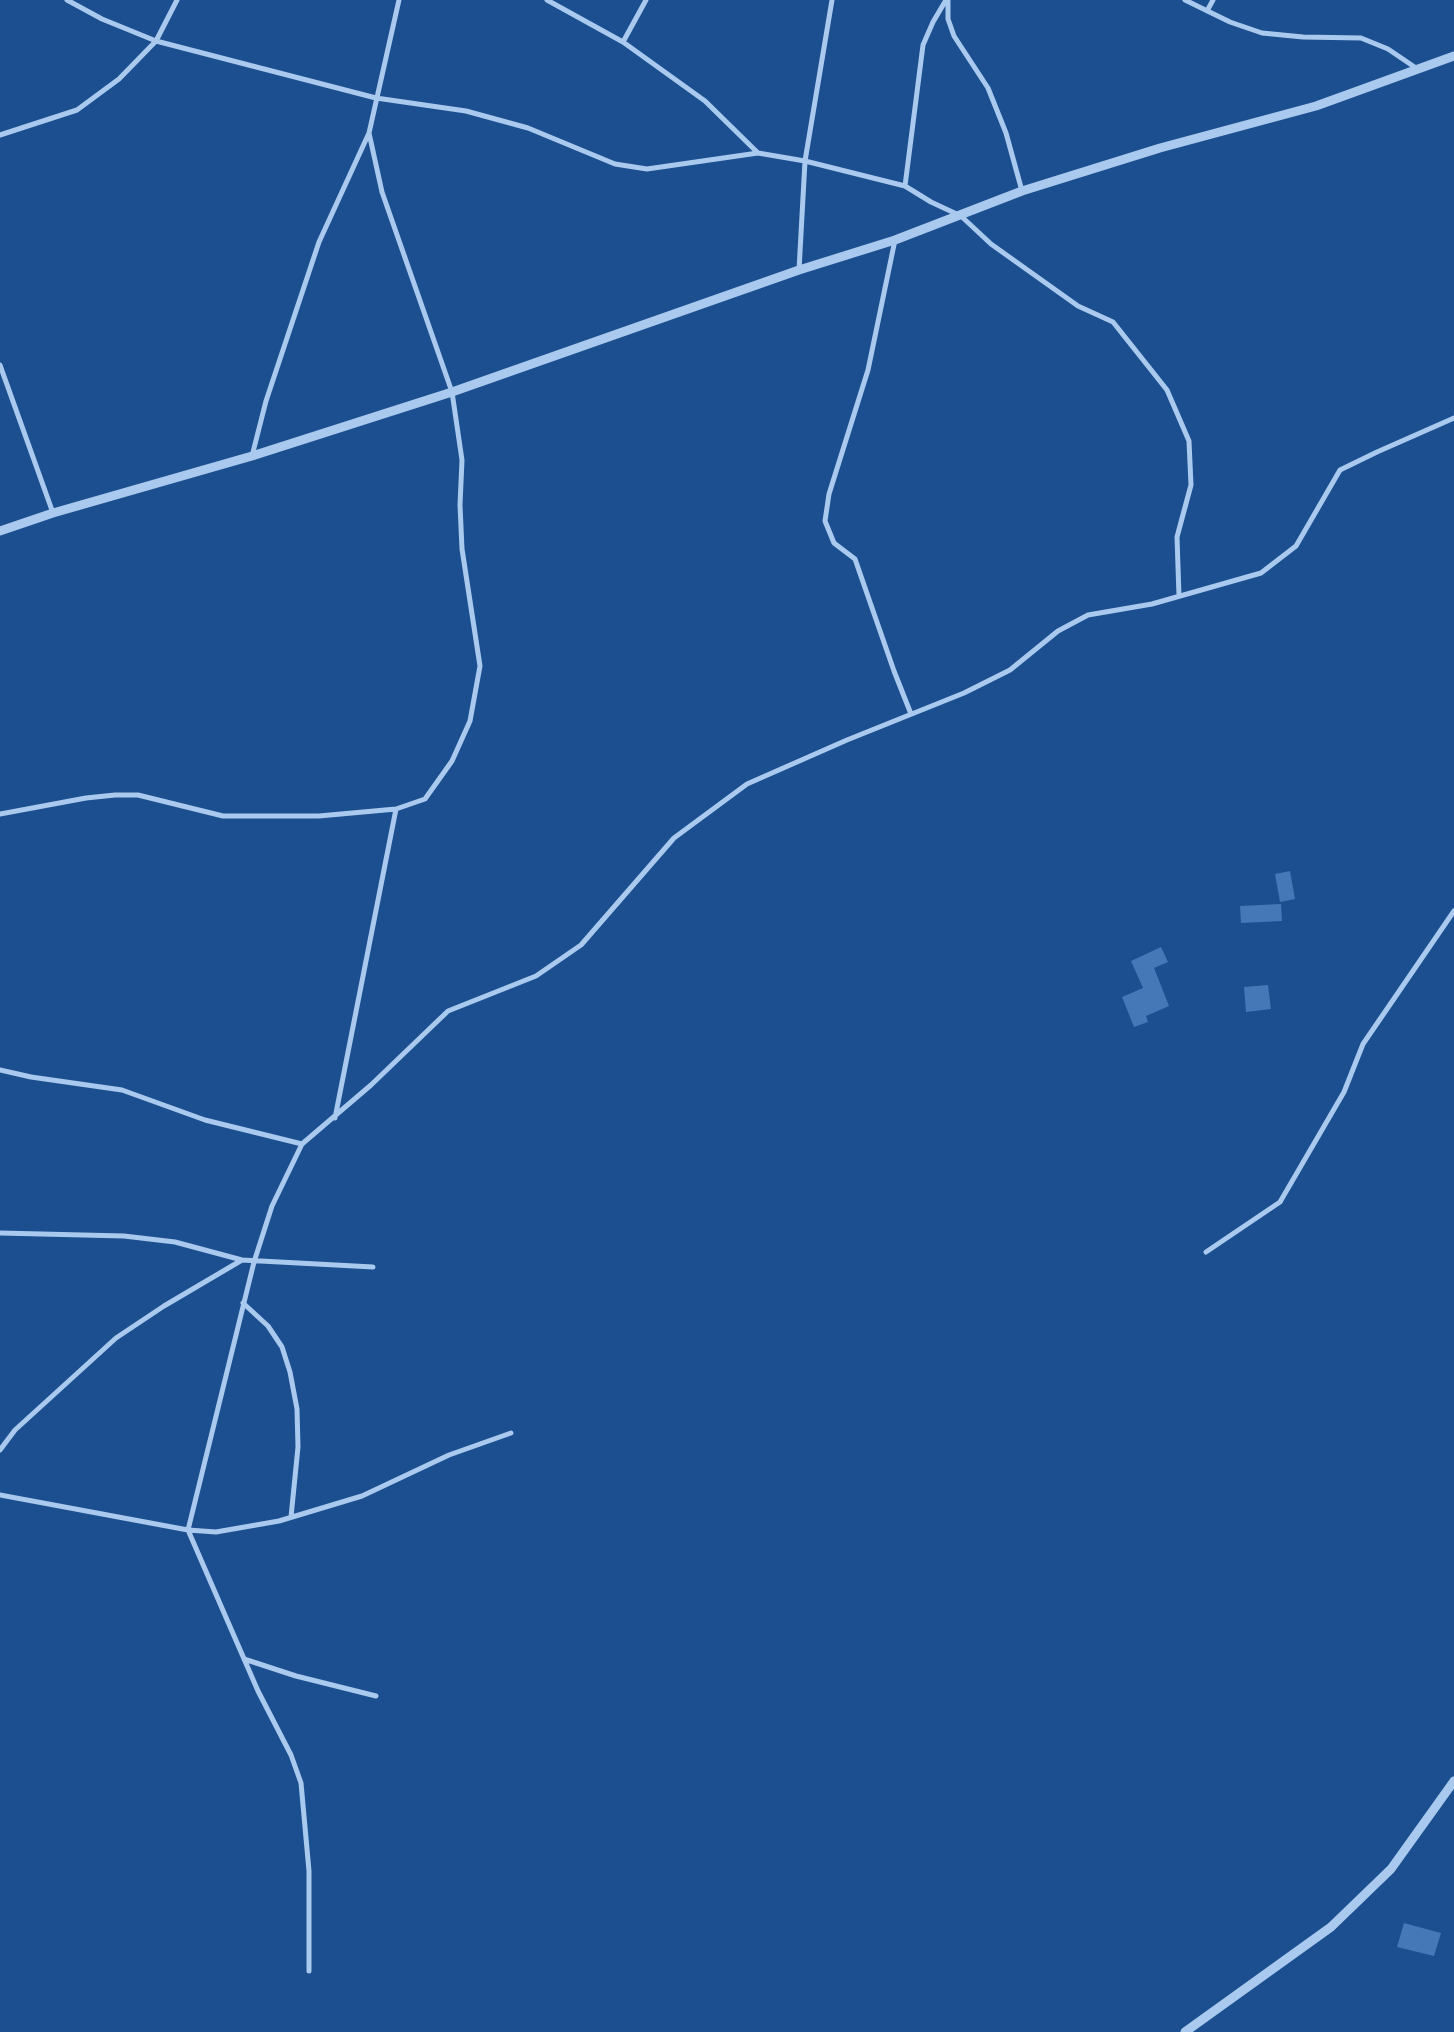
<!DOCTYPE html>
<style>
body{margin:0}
canvas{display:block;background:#1b4f8f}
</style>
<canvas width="1454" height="2032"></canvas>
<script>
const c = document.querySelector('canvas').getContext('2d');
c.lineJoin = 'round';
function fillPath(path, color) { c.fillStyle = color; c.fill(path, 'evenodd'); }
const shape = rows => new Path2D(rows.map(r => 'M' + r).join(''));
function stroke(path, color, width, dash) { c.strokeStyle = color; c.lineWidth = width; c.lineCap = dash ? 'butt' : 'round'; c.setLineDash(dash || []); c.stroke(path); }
const building = shape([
 [1290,871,1295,899,1280,902,1275,874],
 [1281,904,1282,921,1241,923,1240,906],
 [1161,947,1168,962,1154,968,1169,1006,1146,1016,1148,1022,1134,1027,1122,997,1143,988,1131,961],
 [1268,985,1271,1009,1246,1012,1244,987],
 [1404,1923,1441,1933,1434,1956,1397,1947]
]);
const minor = shape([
 [67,0,102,19,156,41,376,98,466,111,528,128,615,164,647,169,758,153],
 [547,0,623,42,705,101,758,153,805,161,905,186,931,202,961,216,991,244,1078,306,1113,322,1167,390,1189,441,1191,485,1177,537,1179,596],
 [948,0,948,19,954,36,988,88,1006,133,1022,191],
 [1185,0,1230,22,1262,33,1303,37,1361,38,1388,49,1416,68],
 [1207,11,1213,0],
 [623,42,646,0],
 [0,135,77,110,119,79,156,41,177,0],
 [905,186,923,45,933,22,946,0],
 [895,240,868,370,829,494,825,521,834,543,855,559,894,671,911,714],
 [799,270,805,161,832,0],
 [0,365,53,513],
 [252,456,266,401,319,242,369,133],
 [0,814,86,798,115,795,138,795,223,816,319,816,396,809,425,799,452,761,470,721,480,666,462,549,460,505,462,460,452,392,382,192,369,133,399,0],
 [0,1070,31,1077,122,1090,205,1120,302,1144],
 [335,1118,396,809],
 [0,1233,124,1236,175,1242,242,1260],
 [1206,1252,1280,1202,1344,1092,1363,1044,1454,911],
 [243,1303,268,1326,282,1347,290,1372,297,1409,298,1447,291,1517],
 [0,1450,15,1430,116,1338,164,1306,242,1260,373,1267],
 [0,1495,188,1530,216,1532,279,1521,362,1496,449,1455,511,1433],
 [244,1659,296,1676,376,1696],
 [309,1971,309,1871,301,1783,291,1755,258,1691,188,1530,254,1262,272,1206,302,1144,371,1085,448,1011,536,976,581,945,674,838,747,784,847,740,964,693,1010,670,1058,631,1088,615,1152,604,1261,573,1296,546,1340,470,1377,452,1454,418]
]);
const tertiary = shape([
 [0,531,53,513,252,456,452,392,799,270,895,240,1022,191,1160,148,1316,106,1454,56],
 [1185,2032,1331,1927,1391,1869,1454,1781]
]);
fillPath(building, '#4478b7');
stroke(minor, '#a9c9ee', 5);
stroke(tertiary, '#a9c9ee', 9);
</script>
